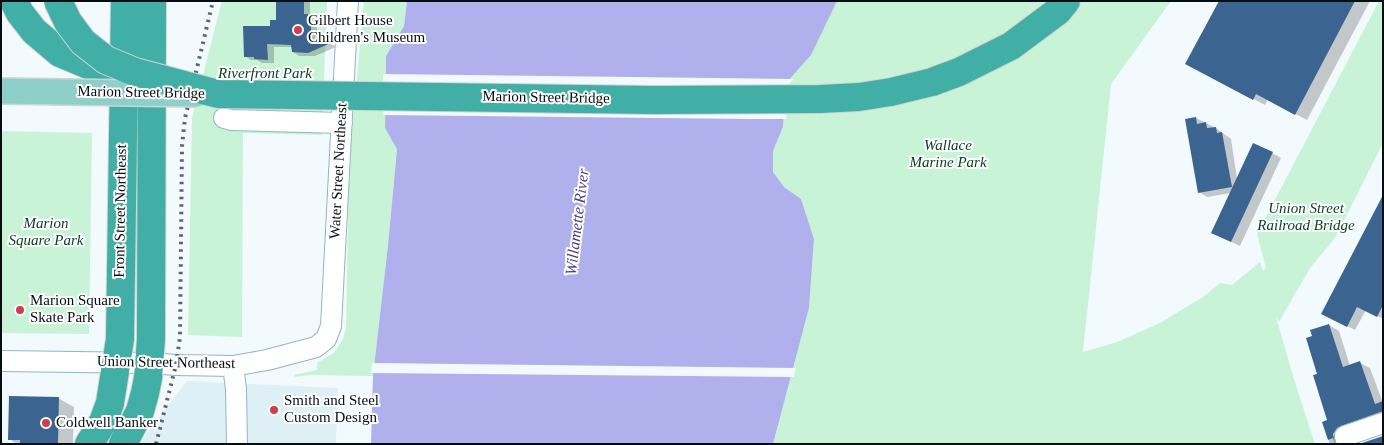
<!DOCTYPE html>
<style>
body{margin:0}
#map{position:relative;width:1384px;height:445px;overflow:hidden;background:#f3fafd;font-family:Georgia,serif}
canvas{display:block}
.frame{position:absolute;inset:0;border:2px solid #030e12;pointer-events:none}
</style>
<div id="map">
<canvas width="1384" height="445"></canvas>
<div class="frame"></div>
</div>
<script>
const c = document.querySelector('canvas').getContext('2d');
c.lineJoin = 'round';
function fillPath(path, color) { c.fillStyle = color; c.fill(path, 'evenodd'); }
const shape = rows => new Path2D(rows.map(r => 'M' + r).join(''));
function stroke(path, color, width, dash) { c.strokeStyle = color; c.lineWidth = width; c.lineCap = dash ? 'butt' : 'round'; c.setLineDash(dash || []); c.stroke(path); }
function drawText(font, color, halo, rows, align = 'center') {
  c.font = font + ' Georgia,serif'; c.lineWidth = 4; c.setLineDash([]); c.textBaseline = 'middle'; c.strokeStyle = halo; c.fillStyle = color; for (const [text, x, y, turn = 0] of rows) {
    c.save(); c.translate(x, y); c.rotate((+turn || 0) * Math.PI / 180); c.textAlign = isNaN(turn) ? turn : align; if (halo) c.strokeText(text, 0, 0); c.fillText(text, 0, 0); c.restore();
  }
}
const built = shape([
 [187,381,338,388,336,444,139,444]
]);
const green = shape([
 [222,1,327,1,322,135,243,133,242,337,188,335,192,118],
 [364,1,407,1,404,26,386,56,385,128,397,148,388,245,373,376,311,375,295,377,294,375,317,370,317,363,334,353,343,339,346,329,349,163],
 [837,1,1171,1,1111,84,1083,352,1117,342,1160,323,1203,297,1220,283,1232,285,1260,262,1263,271,1266,268,1257,234,1379,1,1383,1,1383,143,1335,238,1310,268,1279,322,1276,317,1293,376,1315,444,773,444,809,308,814,239,801,199,784,187,772,171,773,151,783,127,786,83],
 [1,131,92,133,89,334,1,333]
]);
const water = shape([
 [407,1,837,1,811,55,786,83,783,127,773,151,773,172,784,187,801,199,814,239,809,308,773,444,371,444,373,376,388,245,397,149,385,128,386,56,404,26]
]);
const pier = shape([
 [383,74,794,79,789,84,786,119,750,119,383,115],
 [372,363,796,368,794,377,371,373]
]);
const shadow = shape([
 [278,1,310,1,310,17,314,19,314,26,317,28,317,44,331,44,336,47,315,56,299,56,293,52,292,47,274,47,274,63,262,63,257,60,251,60,245,56,277,21],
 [1220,1,1370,1,1307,120,1268,99,1265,105,1198,70],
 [1196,118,1216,128,1231,139,1237,178,1272,153,1281,158,1240,246,1221,237,1231,193,1207,197,1199,192],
 [1383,198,1383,319,1366,310,1355,330,1331,318],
 [1329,325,1339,331,1350,366,1360,363,1370,368,1383,403,1383,419,1344,444,1330,444,1323,423,1329,421,1319,374,1313,337],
 [58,398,74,407,73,444,17,444,9,439]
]);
const building = shape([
 [276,1,304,1,304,14,308,14,308,23,311,23,311,43,331,43,308,53,292,52,291,45,267,44,268,60,254,59,254,57,244,57,243,26,270,26,270,20,276,20],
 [1219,1,1355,1,1295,115,1256,94,1253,100,1185,64],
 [1196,117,1197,124,1206,122,1207,128,1216,127,1217,133,1222,132,1232,187,1198,193,1185,119],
 [1253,143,1273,152,1231,242,1211,233],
 [1383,195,1383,305,1377,317,1357,307,1347,327,1321,314],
 [1329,324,1343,367,1360,361,1375,404,1383,401,1383,411,1337,428,1333,434,1335,444,1333,438,1328,440,1322,422,1327,420,1313,375,1317,374,1306,338,1312,336,1310,330],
 [9,396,59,397,58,444,20,444,20,440,8,440],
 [1383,436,1383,444,1359,444]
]);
const minor = shape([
 [224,118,231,120,342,123],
 [1,361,150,363,176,365,233,366,267,360,316,347,326,339,331,326,348,1],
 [233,366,236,389,237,444],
 [1347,444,1345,436,1383,423]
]);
const highway = shape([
 [14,1,20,13,34,31,60,53,91,66,124,69],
 [932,82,959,72,1011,46,1058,11,1066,1],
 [89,444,103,422,110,403,120,339,125,1],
 [123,444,140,411,145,393,148,378,151,339,152,1]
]);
const rail = shape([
 [156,444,176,365,180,337,182,146,185,118,213,1]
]);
const majorBridge = shape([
 [1,91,196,94]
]);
const highwayBridge = shape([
 [58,1,68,22,83,42,106,60,135,72,218,94,654,100,820,99,859,97,891,92,932,82]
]);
const markers = [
 [298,30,5,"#ce3e4d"],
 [20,310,5,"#ce3e4d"],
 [274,410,5,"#ce3e4d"],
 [46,423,5,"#ce3e4d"]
];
const poiNames = [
 ["Gilbert House",308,21],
 ["Children's Museum",308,38],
 ["Marion Square",30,301],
 ["Skate Park",30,318],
 ["Smith and Steel",284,401],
 ["Custom Design",284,418],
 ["Coldwell Banker",56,423]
];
const parkNames = [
 ["Riverfront Park",265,74],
 ["Wallace",948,146],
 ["Marine Park",948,163],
 ["Union Street",1306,209],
 ["Railroad Bridge",1306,226],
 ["Marion",46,224],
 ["Square Park",46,241]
];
const streetNames = [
 ["Marion Street Bridge",141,93,1],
 ["Marion Street Bridge",546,98,1],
 ["Water Street Northeast",339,171,-87],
 ["Front Street Northeast",121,211,-89],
 ["Union Street Northeast",166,363,1]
];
const waterNames = [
 ["Willamette River",578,222,-83]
];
fillPath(built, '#def0f6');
fillPath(green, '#c8f3d7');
fillPath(water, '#b0b0ed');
fillPath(pier, '#f3fafd');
fillPath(shadow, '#0003');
fillPath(building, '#3b6491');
stroke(minor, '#91b5c1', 22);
stroke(highway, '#d2d4d4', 30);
stroke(minor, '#fff', 20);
stroke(highway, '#42afa7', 28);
stroke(rail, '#5c666a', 4, [2.5, 5]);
stroke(majorBridge, '#d2d4d4', 28, []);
stroke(highwayBridge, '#d2d4d4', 30, []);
stroke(majorBridge, '#8ecfca', 25);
stroke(highwayBridge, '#42afa7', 28);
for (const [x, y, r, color] of markers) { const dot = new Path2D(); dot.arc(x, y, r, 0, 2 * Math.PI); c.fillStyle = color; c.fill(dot); stroke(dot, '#fff', 2); }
drawText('15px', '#030e12', '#fff', poiNames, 'left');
drawText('italic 15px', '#0c4026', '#fff', parkNames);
drawText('15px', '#030e12', '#fff', streetNames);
drawText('italic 16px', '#423c84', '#fff', waterNames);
</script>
